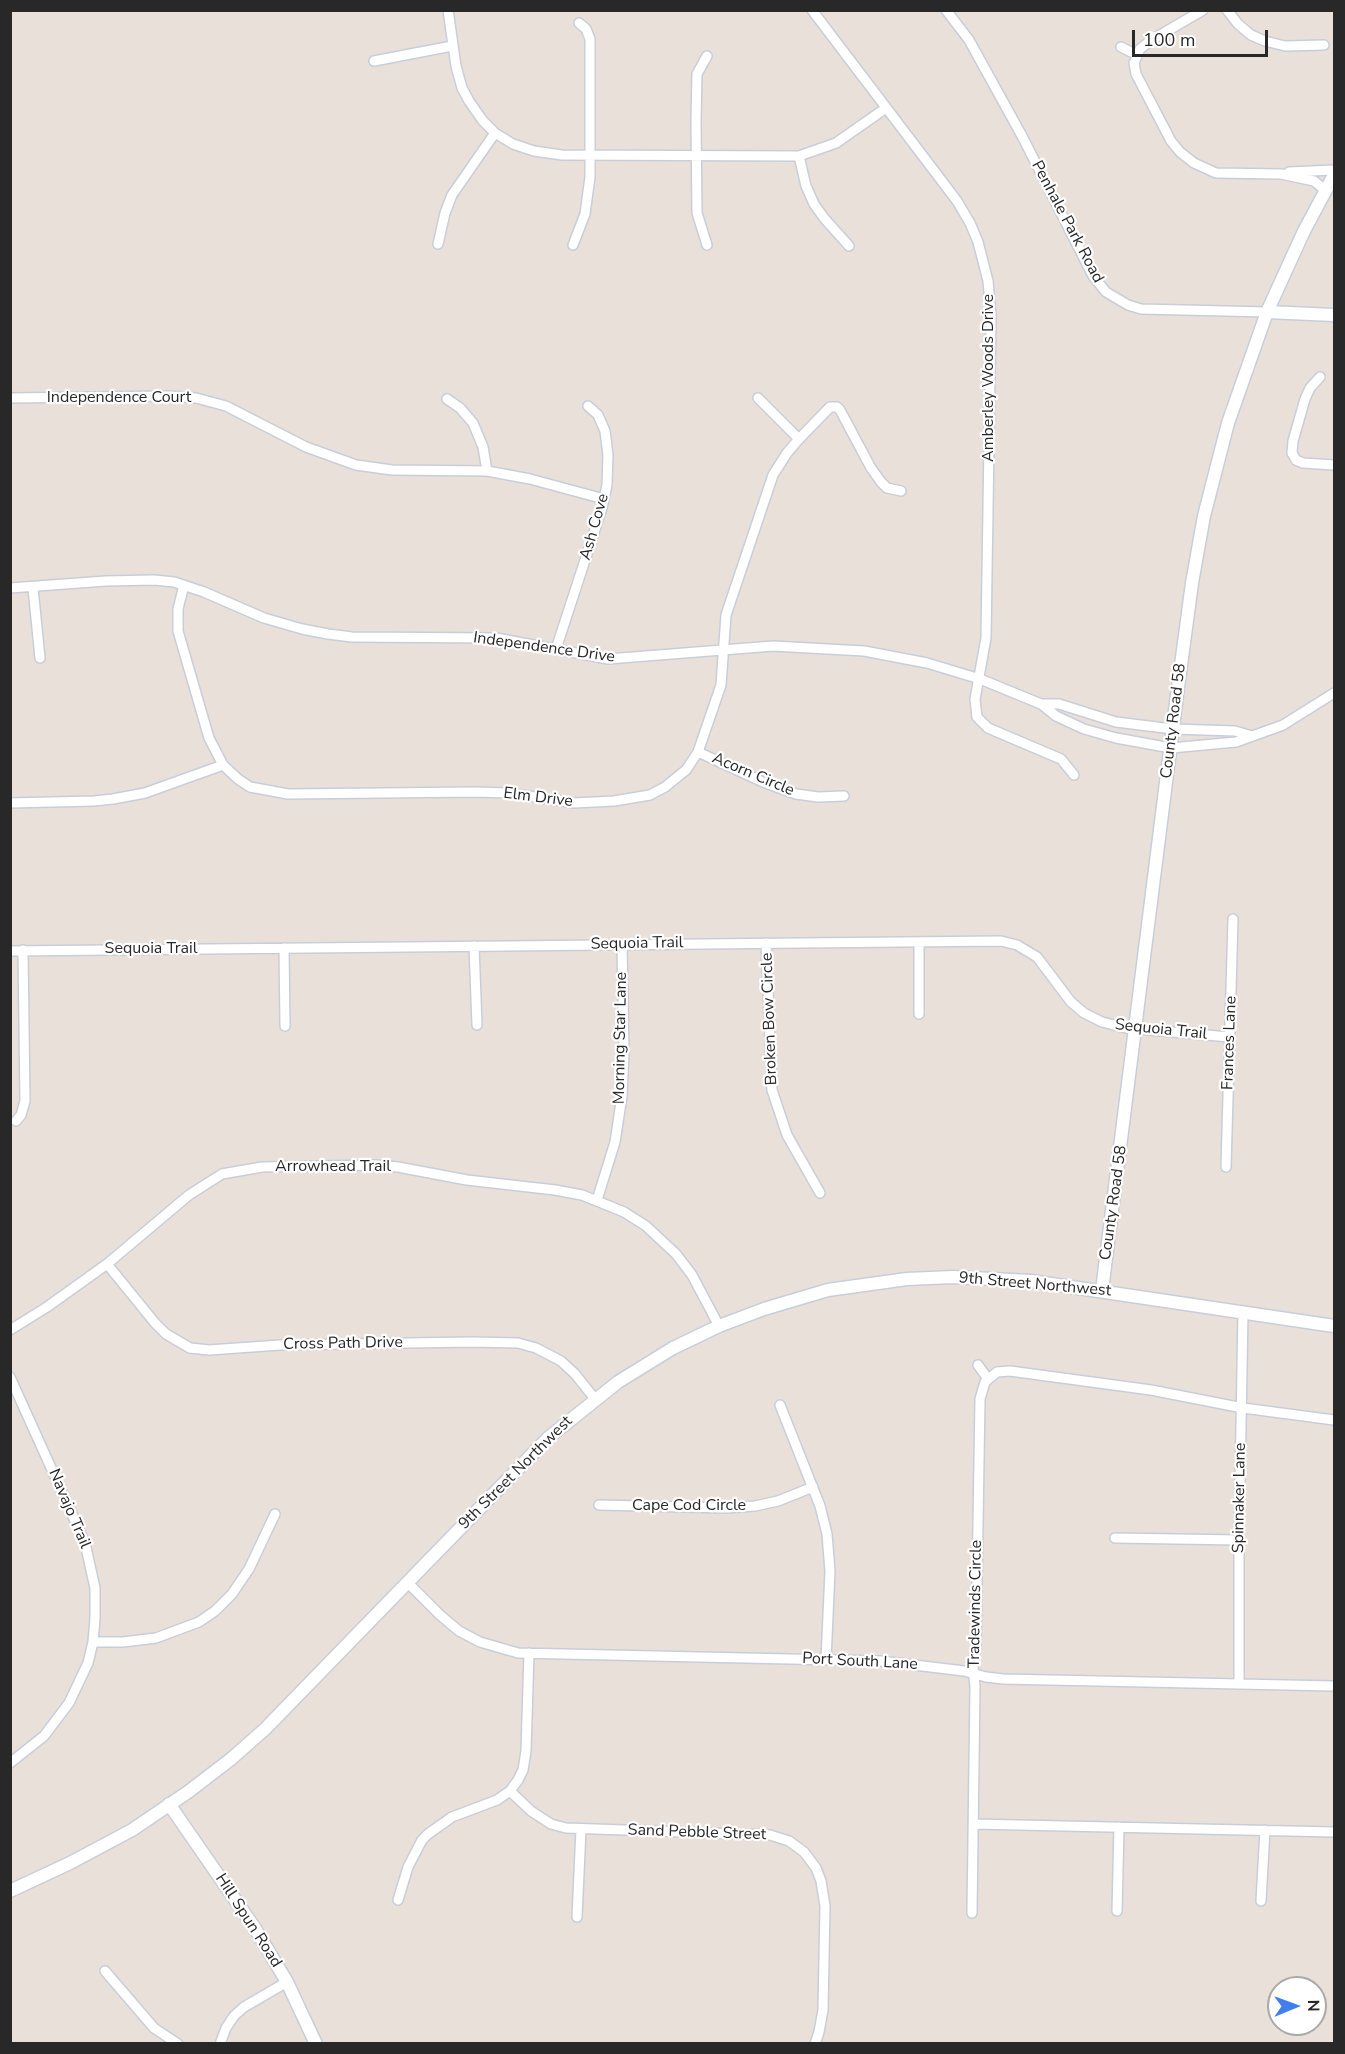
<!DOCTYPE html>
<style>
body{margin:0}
#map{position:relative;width:1345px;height:2054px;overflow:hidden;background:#e9e0da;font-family:"Nunito Sans",sans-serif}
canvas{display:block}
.frame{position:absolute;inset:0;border:12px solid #282828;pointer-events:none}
.north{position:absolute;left:1267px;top:1976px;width:60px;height:60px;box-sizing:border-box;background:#fff;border:2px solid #a9a9a9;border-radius:50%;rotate:89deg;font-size:16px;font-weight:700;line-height:24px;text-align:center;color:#282828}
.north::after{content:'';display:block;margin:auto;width:21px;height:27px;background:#417eef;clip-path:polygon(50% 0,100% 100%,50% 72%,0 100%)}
.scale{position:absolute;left:1132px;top:30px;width:136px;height:27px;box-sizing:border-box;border:3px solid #282828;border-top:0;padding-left:8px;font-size:18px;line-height:21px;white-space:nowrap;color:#282828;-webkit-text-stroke:4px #fff;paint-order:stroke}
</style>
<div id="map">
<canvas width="1345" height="2054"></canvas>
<div class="frame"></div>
<div class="north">N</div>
<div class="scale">100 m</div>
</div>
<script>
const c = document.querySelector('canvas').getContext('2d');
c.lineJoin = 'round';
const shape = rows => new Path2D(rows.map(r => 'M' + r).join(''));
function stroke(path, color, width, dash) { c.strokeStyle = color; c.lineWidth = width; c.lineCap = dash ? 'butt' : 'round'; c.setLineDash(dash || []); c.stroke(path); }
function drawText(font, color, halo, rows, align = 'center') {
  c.font = font + ' "Nunito Sans",sans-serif'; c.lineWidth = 4.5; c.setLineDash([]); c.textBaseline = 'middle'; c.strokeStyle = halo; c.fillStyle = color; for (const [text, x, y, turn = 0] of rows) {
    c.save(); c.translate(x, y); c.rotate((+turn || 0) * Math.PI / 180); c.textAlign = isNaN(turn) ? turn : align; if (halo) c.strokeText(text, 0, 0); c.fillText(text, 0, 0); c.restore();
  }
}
const minor = shape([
 [448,10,456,66,462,88,469,101,483,121,495,133,513,144,534,151,562,155,799,156,836,143,886,108],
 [812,10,957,201,970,223,978,242,988,281,991,315,986,638,975,699,977,717,988,728,1061,759,1074,775],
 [946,10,969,40,1022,136,1093,276,1106,292,1128,305,1141,309,1267,312],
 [1203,10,1150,41,1140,49,1134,63,1136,74,1171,141,1180,152,1194,163,1216,173,1281,174,1314,181,1325,190],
 [1227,10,1238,24,1251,35,1265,41,1285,46,1324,45],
 [1121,47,1137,55],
 [374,61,452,46],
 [799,156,806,186,814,204,824,218,849,246],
 [1289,172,1334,170],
 [438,244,445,213,452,195,495,133],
 [573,245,585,214,590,177,590,39,586,29,579,23],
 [707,245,697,213,696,120,697,74,707,56],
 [1320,377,1310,388,1305,399,1293,441,1292,453,1296,460,1303,463,1334,465],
 [10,398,169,396,196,398,226,406,306,447,356,465,392,470,487,471,530,479,604,499],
 [758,398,799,439],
 [447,399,460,408,473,423,483,447,487,471],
 [184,585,178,609,178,631,209,738,223,765,238,779,250,787,288,794,476,792,509,793,574,803,614,801,650,795,665,787,686,770,698,752,721,685,726,615,773,475,787,453,799,439,830,407,837,407,840,410,871,468,881,482,887,488,901,491],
 [10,588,106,581,154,580,174,582,204,592,264,618,302,629,328,634,352,637,496,638,608,659,773,646,864,651,927,663,980,679,1041,704,1056,716,1084,729,1116,738,1171,748,1236,742,1283,725,1334,693],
 [33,588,40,658],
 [556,649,602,508,607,485,608,455,605,431,598,415,588,406],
 [1041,704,1059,704,1116,722,1173,729,1235,731,1252,736],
 [698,752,763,782,796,794,818,797,844,796],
 [10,803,94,801,113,799,145,793,223,765],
 [919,942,919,1014],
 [766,943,772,1090,787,1135,820,1193],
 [474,946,477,1025],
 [284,948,285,1026],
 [10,951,1001,941,1017,945,1037,957,1071,1002,1084,1013,1102,1022,1126,1028,1229,1037],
 [16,1121,21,1115,25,1101,23,950],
 [1226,1167,1233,919],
 [597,1200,615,1142,622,1096,624,1053,622,944],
 [107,1264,155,1323,166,1334,190,1348,209,1350,280,1345,472,1342,518,1343,536,1348,561,1361,575,1374,595,1399],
 [10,1330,47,1307,107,1264,189,1195,222,1174,262,1167,376,1165,398,1167,467,1180,555,1190,582,1195,624,1212,646,1226,676,1254,692,1275,719,1326],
 [978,1365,988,1379],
 [10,1377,85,1543,95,1588,95,1618,93,1642,88,1663,69,1703,44,1736,10,1763],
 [780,1405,820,1506,827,1534,830,1571,826,1660],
 [599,1505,726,1508,755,1506,778,1501,813,1487],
 [1115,1538,1239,1540],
 [408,1583,440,1615,459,1631,480,1642,518,1653,881,1661,964,1671,986,1677,1003,1679,1334,1686],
 [93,1642,123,1642,156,1638,199,1622,215,1611,232,1594,249,1569,275,1514],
 [1239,1684,1239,1540,1243,1312],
 [510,1791,531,1811,551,1824,566,1828,770,1835,789,1841,804,1852,816,1868,821,1881,825,1906,823,2010,819,2032,815,2044],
 [974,1824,1334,1832],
 [398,1900,408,1867,422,1840,428,1834,452,1817,497,1800,510,1791,518,1780,523,1770,526,1751,529,1653],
 [1261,1901,1265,1830],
 [1117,1911,1119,1827],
 [972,1913,975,1687,973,1667,976,1646,980,1399,985,1382,997,1372,1010,1371,1151,1390,1243,1408,1334,1420],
 [577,1917,581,1829],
 [105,1971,154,2028,178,2044],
 [220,2044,226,2028,234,2016,244,2007,287,1982]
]);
const tertiary = shape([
 [1267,312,1334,315],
 [1102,1290,1177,695,1192,583,1204,516,1228,423,1267,312,1304,231,1334,175],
 [169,1804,256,1930,287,1982,316,2044],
 [10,1891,70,1863,132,1830,188,1792,231,1759,265,1729,548,1438,618,1382,673,1348,719,1326,764,1309,828,1290,907,1279,953,1277,1031,1281,1334,1326]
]);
const streetNames = [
 ["Penhale Park Road",1067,222,62],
 ["Amberley Woods Drive",989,378,-90],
 ["Independence Court",119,398],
 ["Ash Cove",595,527,-74],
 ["Independence Drive",544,648,8],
 ["County Road 58",1174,721,-83],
 ["Acorn Circle",753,775,23],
 ["Elm Drive",538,798,7],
 ["Sequoia Trail",637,944,-1],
 ["Sequoia Trail",151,949],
 ["Broken Bow Circle",770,1019,-92],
 ["Sequoia Trail",1161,1030,6],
 ["Morning Star Lane",621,1038,-89],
 ["Frances Lane",1230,1043,-88],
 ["Arrowhead Trail",333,1167],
 ["County Road 58",1114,1203,-82],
 ["9th Street Northwest",1035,1285,5],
 ["Cross Path Drive",343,1344,-1],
 ["9th Street Northwest",516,1473,-45],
 ["Spinnaker Lane",1240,1498,-89],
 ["Cape Cod Circle",689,1506],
 ["Navajo Trail",69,1509,67],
 ["Tradewinds Circle",976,1604,-89],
 ["Port South Lane",860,1662,3],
 ["Sand Pebble Street",697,1833,2],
 ["Hill Spun Road",248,1921,57]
];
stroke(minor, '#c8ced9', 12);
stroke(tertiary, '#c8ced9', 15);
stroke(minor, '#fff', 9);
stroke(tertiary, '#fff', 12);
drawText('16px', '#282828', '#fff', streetNames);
</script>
